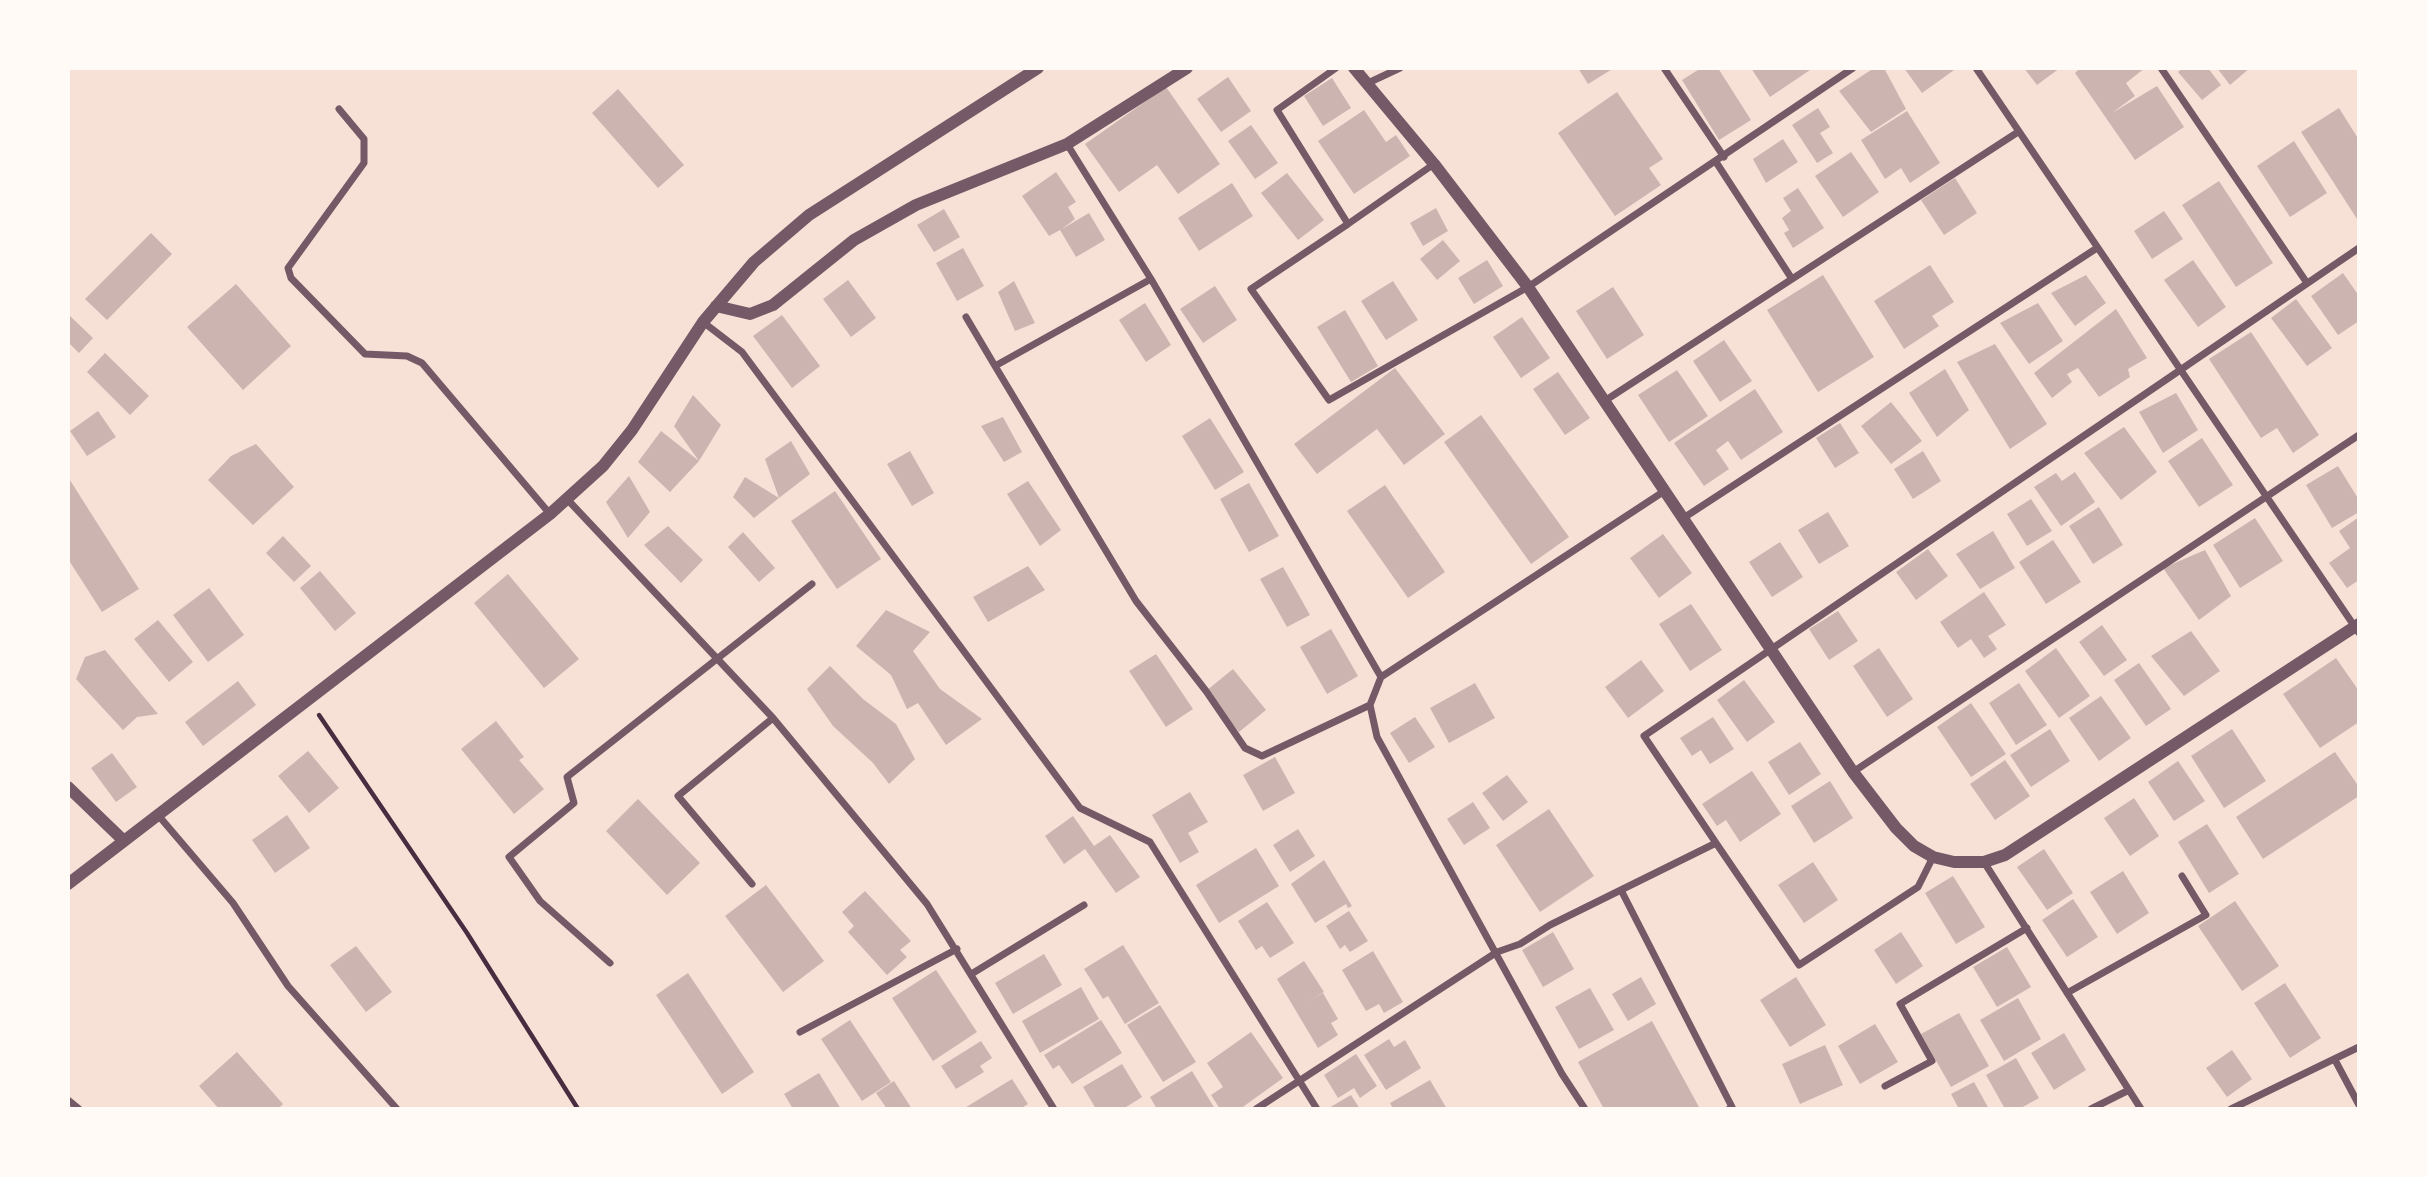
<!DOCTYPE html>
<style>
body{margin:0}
#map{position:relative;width:2427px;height:1177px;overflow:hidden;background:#f7e1d7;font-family:Montserrat,sans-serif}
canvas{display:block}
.frame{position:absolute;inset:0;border:70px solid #fffaf5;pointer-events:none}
</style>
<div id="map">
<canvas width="2427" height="1177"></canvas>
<div class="frame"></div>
</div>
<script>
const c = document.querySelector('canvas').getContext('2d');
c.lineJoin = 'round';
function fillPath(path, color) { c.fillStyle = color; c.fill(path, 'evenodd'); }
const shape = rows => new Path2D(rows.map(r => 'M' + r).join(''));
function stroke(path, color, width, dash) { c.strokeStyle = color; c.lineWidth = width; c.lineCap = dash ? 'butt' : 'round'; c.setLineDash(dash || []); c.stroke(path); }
const building = shape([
 [1578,68,1614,68,1588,84],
 [1701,68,1718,68,1751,120,1719,140,1682,80],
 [1751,68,1809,68,1810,70,1770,97],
 [1874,68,1884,68,1906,109,1871,132,1839,91],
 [1904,68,1957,68,1922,93],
 [2024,68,2060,68,2037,85],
 [2080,68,2145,68,2126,83,2135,96,2112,113,2157,86,2184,127,2135,160,2075,73],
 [2183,68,2208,68,2221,85,2202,100,2178,72],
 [2217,68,2250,68,2230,85],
 [1228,77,1251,111,1221,132,1197,99],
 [1332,78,1351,108,1323,126,1304,96],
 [1166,87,1220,164,1178,194,1157,165,1119,192,1085,144],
 [618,89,684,165,658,188,592,113],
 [1617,92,1663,159,1649,168,1661,185,1615,216,1558,133],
 [1818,108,1830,127,1820,133,1833,153,1817,163,1792,125],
 [2339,108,2359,140,2359,222,2301,132],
 [1364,110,1386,142,1396,135,1410,156,1354,194,1318,141],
 [1907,111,1940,163,1910,183,1901,168,1885,179,1861,140],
 [1251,125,1278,163,1255,179,1228,141],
 [1783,139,1798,162,1766,183,1753,159],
 [2294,141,2327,193,2290,217,2257,166],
 [1851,152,1879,192,1843,217,1815,176],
 [1056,172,1076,202,1068,207,1075,219,1062,229,1089,213,1105,240,1076,257,1060,230,1049,236,1022,196],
 [1287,173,1324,220,1298,240,1261,193],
 [1955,178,1977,213,1944,235,1921,200],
 [2219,181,2273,263,2236,287,2182,205],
 [1232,183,1253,216,1199,251,1178,218],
 [1798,188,1824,228,1793,248,1784,233,1789,230,1782,218,1791,211,1783,198],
 [1436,208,1448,231,1423,246,1410,223],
 [944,209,960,237,934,252,917,225],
 [2164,211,2183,239,2152,259,2134,231],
 [151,233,172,254,107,320,85,299],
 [1443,240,1460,261,1437,280,1420,259],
 [963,248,984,286,957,301,936,263],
 [1487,260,1503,286,1474,304,1458,278],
 [2193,260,2226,307,2198,327,2164,280],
 [1930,265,1954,302,1932,316,1939,326,1904,349,1874,301],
 [2343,273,2359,296,2359,321,2338,335,2311,296],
 [1823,275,1874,357,1818,392,1767,310],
 [2086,275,2106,303,2075,326,2051,293],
 [848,280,876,318,851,337,823,299],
 [1014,281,1035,323,1015,331,998,292],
 [1393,281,1418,320,1386,340,1361,301],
 [236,284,291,346,243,390,187,327],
 [1215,286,1237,320,1203,343,1180,309],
 [1613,287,1644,335,1607,359,1576,311],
 [2296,299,2332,348,2307,366,2271,318],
 [1145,303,1171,345,1146,362,1119,320],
 [2038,303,2063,341,2029,364,2000,323],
 [2116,309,2147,358,2128,369,2130,377,2099,397,2078,368,2067,374,2072,382,2052,398,2034,373],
 [1345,310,1378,366,1351,382,1317,327],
 [68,314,93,338,79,353,68,342],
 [782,315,820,366,792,388,753,336],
 [1522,317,1550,358,1521,378,1493,337],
 [2251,332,2319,435,2293,453,2277,428,2261,438,2209,359],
 [1724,340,1752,381,1720,402,1693,361],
 [1995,344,2047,424,2010,449,1957,362],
 [105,353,149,396,130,415,87,372],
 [1395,368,1445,434,1404,465,1377,429,1317,474,1294,444],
 [1945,369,1969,410,1937,437,1909,393],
 [1677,370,1708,416,1669,442,1638,395],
 [1558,372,1590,418,1565,435,1533,389],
 [1755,389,1783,432,1741,460,1728,441,1716,450,1729,469,1704,486,1674,443],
 [2176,393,2198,430,2163,453,2139,412],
 [693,395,721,425,699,461,674,426],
 [1891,402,1922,441,1891,464,1861,426],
 [98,411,116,437,87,456,70,431],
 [1481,415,1569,537,1531,564,1444,442],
 [1003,417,1022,452,1004,462,981,426],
 [1210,418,1244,472,1215,490,1182,436],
 [1840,423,1859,453,1835,468,1816,438],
 [2124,427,2157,472,2121,500,2084,453],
 [661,431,699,461,670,492,638,462],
 [2202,438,2233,485,2199,507,2168,461],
 [791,441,810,474,779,498,765,459],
 [256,444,294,487,253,525,208,480,231,456],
 [910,451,934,493,912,506,887,464],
 [1923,451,1941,481,1913,499,1894,469],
 [2338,466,2359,500,2359,512,2332,528,2306,485],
 [2075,472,2095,502,2061,526,2034,487,2056,473,2062,481],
 [629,476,650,512,628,538,606,502],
 [68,477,139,589,102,612,68,559],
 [745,477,779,498,754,518,733,497],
 [1028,481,1061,530,1040,546,1007,494],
 [1249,483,1279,536,1249,552,1220,499],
 [1385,485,1445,572,1408,598,1347,511],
 [835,491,881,559,837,589,791,521],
 [2031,499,2052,531,2027,546,2007,514],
 [2099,507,2123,545,2093,564,2069,526],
 [1828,512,1849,546,1819,564,1798,530],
 [2359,517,2359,580,2347,588,2329,563,2350,548,2339,531],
 [2255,518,2283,561,2240,588,2213,545],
 [668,526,703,560,681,583,644,545],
 [1993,531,2015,568,1980,589,1956,554],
 [743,532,775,568,759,582,728,547],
 [1663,534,1692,573,1659,598,1630,558],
 [283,536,311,566,294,582,266,553],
 [2053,540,2081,582,2046,604,2019,562],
 [1780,542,1803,577,1772,597,1749,562],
 [1928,549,1948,576,1916,600,1896,572],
 [2205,550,2231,596,2199,620,2163,568],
 [1028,566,1045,590,988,622,973,597],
 [1283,567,1310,615,1287,627,1260,579],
 [320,571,356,613,335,631,300,588],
 [508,574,579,659,544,688,474,603],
 [209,588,244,635,208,662,173,615],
 [1984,592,2006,625,1988,636,1997,649,1984,658,1971,639,1958,648,1940,622],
 [1691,604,1722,650,1690,671,1659,624],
 [886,610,930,632,913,651,940,689,982,719,946,745,918,703,907,709,891,675,856,646],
 [1838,611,1858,641,1829,660,1809,629],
 [158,620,193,662,169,682,134,639],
 [2102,625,2127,660,2104,676,2079,642],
 [1331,629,1358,676,1327,694,1300,647],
 [2191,631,2220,671,2184,696,2151,656],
 [1879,648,1913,699,1887,717,1853,666],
 [2056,648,2090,696,2059,718,2025,671],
 [105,650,158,714,137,717,123,730,76,679,85,657],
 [1156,654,1193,709,1166,727,1129,671],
 [2336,658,2359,691,2359,722,2320,748,2283,694],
 [1641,660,1664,691,1628,718,1605,687],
 [2139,663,2171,709,2146,726,2114,680],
 [830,666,863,699,896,724,915,759,889,784,873,763,833,726,807,689],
 [1233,669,1266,710,1239,732,1206,691],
 [1744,680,1775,722,1747,742,1717,700],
 [238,681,256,705,203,746,185,722],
 [1475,683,1495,718,1449,743,1430,708],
 [2019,683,2047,725,2016,745,1989,703],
 [2101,696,2131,738,2099,761,2069,718],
 [1971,703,2006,754,1971,777,1937,727],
 [1415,717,1435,747,1409,763,1390,733],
 [1713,717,1734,749,1710,764,1701,750,1692,756,1680,738],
 [496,721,524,757,519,760,544,789,514,814,461,749],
 [2050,729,2070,761,2031,787,2010,755],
 [2232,729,2266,781,2224,808,2191,756],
 [1800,742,1821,774,1789,795,1768,762],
 [308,751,339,788,309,813,278,776],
 [2335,752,2359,787,2359,796,2263,859,2236,817],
 [112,753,137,787,116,802,91,768],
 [1275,757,1295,793,1263,811,1243,775],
 [2005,760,2030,796,1995,820,1970,784],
 [2178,761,2205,801,2174,821,2148,782],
 [1752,771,1781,814,1740,842,1726,820,1717,826,1702,804],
 [1507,775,1528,802,1503,821,1482,793],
 [1830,781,1853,818,1814,843,1791,806],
 [1190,792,1208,822,1188,833,1199,852,1180,863,1152,815],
 [2134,798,2159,836,2130,856,2104,818],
 [638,799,700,863,667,895,606,831],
 [1473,802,1490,828,1464,845,1447,819],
 [1549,809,1594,876,1540,912,1496,845],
 [287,815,310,848,275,873,252,840],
 [1073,816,1094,846,1110,835,1140,877,1116,893,1085,849,1064,864,1045,836],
 [2207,824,2239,874,2209,893,2178,842],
 [1298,829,1315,856,1290,872,1273,845],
 [1256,848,1279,886,1219,923,1196,885],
 [2044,849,2073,893,2047,910,2017,867],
 [1324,860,1352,906,1348,908,1346,904,1315,923,1291,884],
 [1813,862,1838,900,1804,923,1778,885],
 [2123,871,2149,913,2117,934,2090,892],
 [1953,876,1985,927,1956,944,1925,893],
 [766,885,824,961,783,992,725,916],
 [865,891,911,941,900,950,907,957,887,975,848,932,854,926,842,912],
 [2073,899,2098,937,2067,957,2042,920],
 [2235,901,2279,966,2242,991,2198,926],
 [1267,902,1294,943,1270,958,1262,946,1256,950,1238,921],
 [1349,911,1368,941,1350,952,1345,945,1340,949,1326,926],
 [1553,932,1574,969,1543,987,1522,950],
 [1901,932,1923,966,1896,984,1874,950],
 [1123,945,1159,1003,1125,1024,1108,996,1103,999,1084,969],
 [356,946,392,992,366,1012,330,965],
 [2007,947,2031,987,1997,1007,1973,967],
 [1373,951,1403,1002,1384,1013,1379,1004,1366,1011,1342,970],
 [1044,954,1062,985,1013,1014,995,983],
 [1304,961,1324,992,1307,1002,1323,993,1338,1019,1331,1023,1338,1035,1318,1048,1277,979],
 [936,970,977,1032,933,1061,892,998],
 [688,973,754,1072,722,1094,656,995],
 [1641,977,1656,1004,1628,1021,1612,994],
 [1796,977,1826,1025,1790,1047,1760,1000],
 [2285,983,2321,1038,2290,1058,2254,1003],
 [1081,987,1099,1019,1040,1053,1022,1021],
 [1590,988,1614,1030,1579,1049,1555,1007],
 [2018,998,2041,1039,2004,1061,1980,1020],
 [1160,1005,1196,1062,1163,1082,1127,1025],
 [1959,1013,1989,1066,1951,1087,1921,1034],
 [850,1020,891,1082,862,1101,821,1039],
 [1101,1020,1122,1053,1072,1084,1059,1065,1053,1069,1044,1055],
 [1652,1021,1699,1107,1604,1109,1578,1062],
 [1875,1024,1898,1062,1860,1084,1838,1046],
 [1251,1032,1283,1078,1240,1109,1220,1109,1211,1095,1223,1087,1207,1063],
 [2064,1033,2086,1070,2054,1090,2031,1053],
 [1389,1039,1394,1047,1405,1040,1421,1068,1386,1090,1364,1055],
 [981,1041,992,1058,980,1066,984,1072,956,1089,941,1066],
 [1825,1045,1843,1085,1800,1104,1782,1064],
 [2232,1050,2252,1079,2227,1097,2206,1068],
 [237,1052,283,1104,278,1109,219,1109,199,1086],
 [1356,1054,1377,1086,1360,1098,1354,1088,1338,1098,1324,1075],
 [2016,1058,2039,1098,2019,1109,2005,1109,1986,1075],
 [1122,1064,1142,1097,1123,1109,1096,1109,1083,1087],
 [1192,1071,1215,1109,1157,1109,1150,1097],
 [819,1073,841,1109,793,1109,784,1094],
 [1012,1079,1028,1104,1020,1109,963,1109],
 [1430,1080,1447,1109,1393,1109,1390,1103],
 [894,1081,912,1109,887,1109,876,1093],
 [1974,1082,1989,1109,1959,1109,1951,1094],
 [1351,1095,1360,1109,1327,1109]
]);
const path = shape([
 [319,715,467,933,578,1109]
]);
const minor = shape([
 [1336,68,1277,110,1348,224,1434,164],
 [1664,68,1724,157],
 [1976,68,2359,633],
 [2161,68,2307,283],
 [1368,83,1400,68],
 [339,109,364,139,364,163,288,268,291,278,365,354,407,356,422,363,550,514],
 [1067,144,1151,279,1381,677],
 [1716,162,1792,279],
 [1348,224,1251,289,1329,400,1528,287,1853,68],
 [966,317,995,366,1151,279],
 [703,322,742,352,1080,808,1150,842,1317,1109],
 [995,366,1136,601,1206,691,1245,748,1262,756,1370,705],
 [1606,400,2018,132],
 [566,498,773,718,927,904,1054,1109],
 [1685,517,2097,248],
 [1853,772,2359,435],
 [158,815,233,903,288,986,397,1109],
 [1716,843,1644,736,2359,248],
 [1984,862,2141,1109],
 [752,884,678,796,773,718],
 [1622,892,1732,1107,1729,1109],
 [610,963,540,901,509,857,574,803,567,777,812,584],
 [973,973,1084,905],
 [2067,993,2206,915,2182,876],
 [800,1032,957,949],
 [2335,1060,2359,1105],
 [1885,1086,1932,1061,1900,1004,2027,928],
 [68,1100,79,1109],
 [1256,1109,1497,952,1520,944,1550,925,1716,843,1799,965,1918,887,1933,857],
 [1585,1109,1562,1074,1377,737,1370,705,1381,677,1666,490],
 [2091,1109,2129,1090],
 [2231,1109,2359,1047]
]);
const tertiary = shape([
 [1354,68,1434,164,1528,287,1853,772,1896,828,1914,846,1933,857,1954,862,1984,862,2005,855,2359,624],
 [716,306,750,314,773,305,854,240,916,205,1067,144,1187,68],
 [68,787,124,841],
 [68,884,550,514,603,466,632,430,703,322,754,262,809,215,1038,68]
]);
fillPath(building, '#ccb4b1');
stroke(path, '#4a2c40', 4.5);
stroke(minor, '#755966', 7);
stroke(tertiary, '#755966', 12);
</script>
